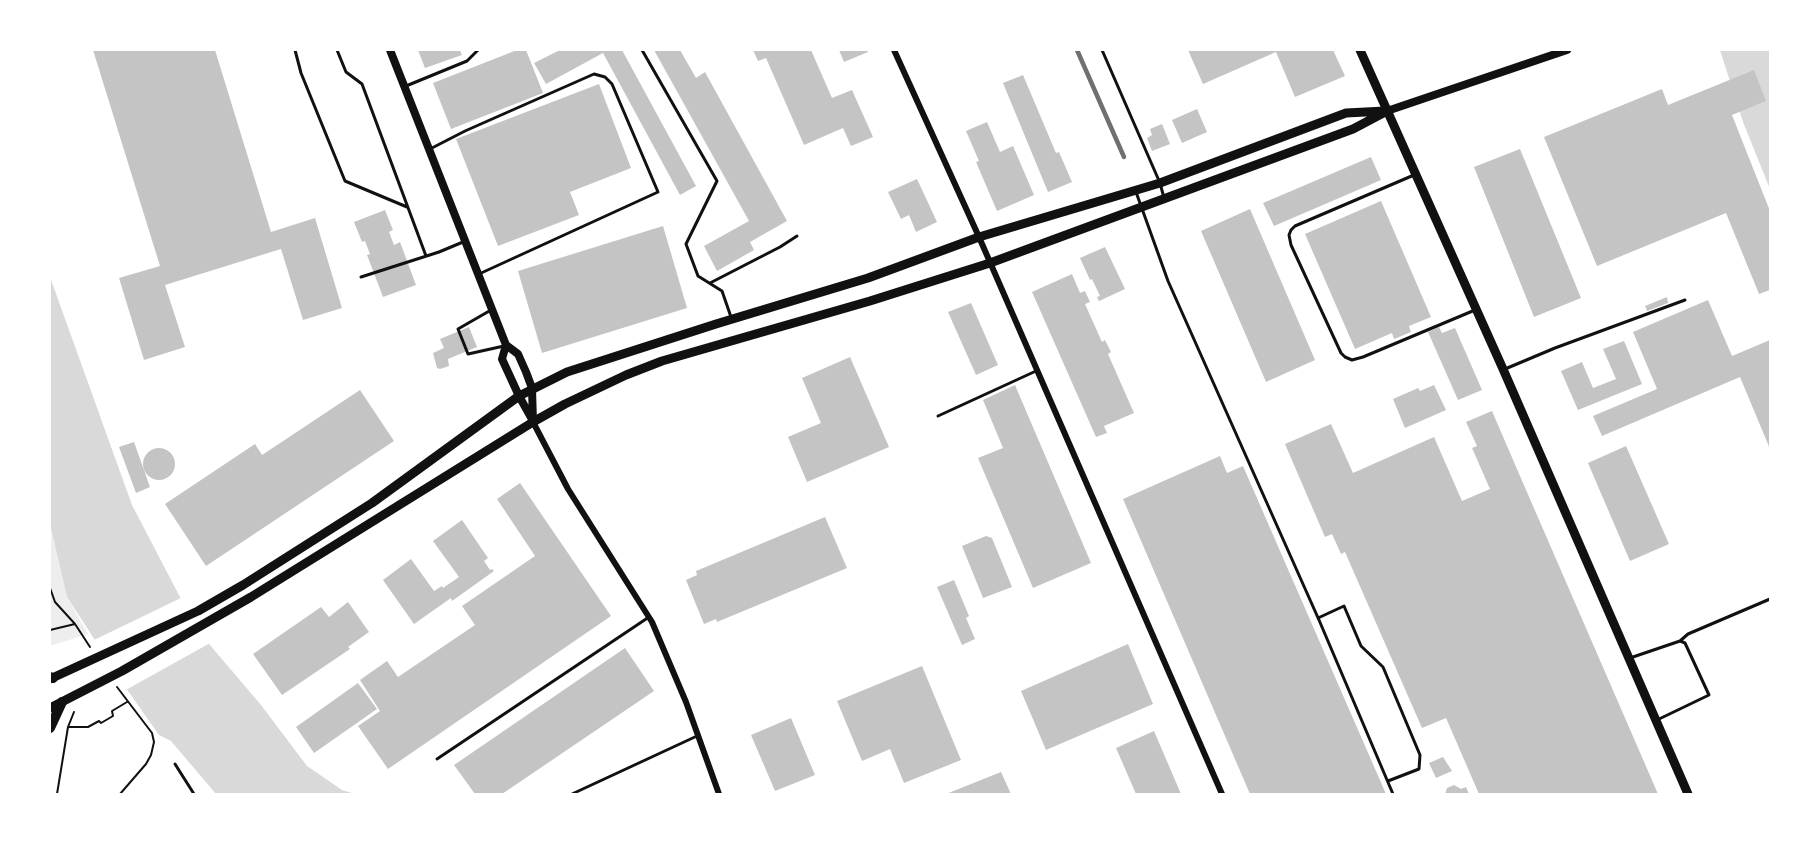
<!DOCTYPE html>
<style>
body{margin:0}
#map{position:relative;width:1820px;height:844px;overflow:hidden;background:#fff;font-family:Helvetica,sans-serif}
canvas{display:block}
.frame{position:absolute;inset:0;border:51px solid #fff;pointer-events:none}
</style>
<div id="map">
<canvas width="1820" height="844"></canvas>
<div class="frame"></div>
</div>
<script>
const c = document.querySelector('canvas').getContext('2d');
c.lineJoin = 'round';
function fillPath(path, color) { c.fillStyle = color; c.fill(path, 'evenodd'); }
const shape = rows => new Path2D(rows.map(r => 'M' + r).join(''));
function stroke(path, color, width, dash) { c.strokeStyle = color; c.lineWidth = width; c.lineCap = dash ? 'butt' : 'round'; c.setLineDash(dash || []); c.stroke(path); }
const green = shape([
 [50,524,67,597,88,634,53,645,50,644]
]);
const water = shape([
 [1720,50,1770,50,1770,189,1743,122],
 [50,277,132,505,181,599,210,645,261,705,307,766,342,790,355,794,216,794,171,741,159,735,128,691,67,597,50,524]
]);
const pier = shape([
 [183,597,212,642,124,691,92,641]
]);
const building = shape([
 [93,50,215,50,271,232,315,218,342,308,303,320,281,249,165,285,185,347,144,360,119,278,160,266],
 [418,50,460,50,462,55,425,68],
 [517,50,526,50,543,93,451,129,433,83],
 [560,50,622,50,696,186,680,195,603,53,546,84,534,63],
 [654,50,680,50,696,78,705,72,787,221,750,242,754,250,717,271,704,246,749,221],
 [753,50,811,50,832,98,852,90,873,137,851,146,843,128,804,145,766,58,758,61],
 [839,50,867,50,868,52,844,62],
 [1188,50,1333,50,1345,76,1295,97,1276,52,1203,84],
 [1754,70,1766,101,1732,115,1770,211,1770,290,1759,294,1726,213,1597,266,1544,137,1662,89,1668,105],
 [1023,75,1056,153,1059,152,1072,182,1048,192,1003,83],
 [599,84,631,168,570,192,579,215,498,246,456,139],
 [1197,109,1207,132,1182,143,1172,120],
 [987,122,1000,152,1013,146,1034,195,997,211,976,162,979,161,966,131],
 [1162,124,1170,144,1152,151,1147,138,1152,135,1150,129],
 [1520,149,1581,298,1534,317,1474,167],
 [1371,157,1381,180,1274,226,1263,203],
 [917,179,937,222,916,232,909,215,901,219,888,192],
 [1381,201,1431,317,1409,326,1411,332,1394,339,1392,333,1355,349,1305,234],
 [1250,209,1315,360,1266,382,1201,231],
 [385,210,393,230,389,232,394,245,400,242,416,285,383,297,367,255,370,254,365,241,362,242,354,222],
 [663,226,687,308,542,353,518,271],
 [1105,247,1125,289,1099,301,1097,297,1100,296,1092,279,1090,280,1080,258],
 [1072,274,1080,293,1085,291,1090,302,1085,304,1102,342,1105,340,1111,352,1108,354,1134,413,1104,426,1107,433,1096,437,1032,292],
 [1667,297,1668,303,1647,311,1645,306],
 [1708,300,1732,356,1770,340,1770,449,1740,377,1602,436,1593,416,1657,389,1633,332],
 [971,303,998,365,976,375,948,312],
 [469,327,477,347,448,359,449,366,440,369,437,368,433,353,444,348,440,339],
 [1439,327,1442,333,1455,328,1482,390,1458,400,1428,332],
 [1624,341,1642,384,1578,410,1561,371,1582,362,1593,388,1616,379,1603,349],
 [850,357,889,447,807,482,788,437,821,423,802,378],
 [1015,385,1091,563,1033,588,978,458,1003,448,983,400],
 [1434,385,1446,410,1405,428,1393,399,1418,388,1420,391],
 [360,390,394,441,206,566,165,504,255,444,262,455],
 [1492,411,1520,476,1658,794,1479,794,1446,718,1422,728,1345,552,1341,554,1332,534,1325,537,1285,444,1331,424,1353,473,1434,437,1462,501,1490,489,1472,448,1477,446,1466,422],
 [134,442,150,487,136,493,119,447],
 [1626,446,1669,544,1630,561,1588,463],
 '143 464a16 16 0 1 1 32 0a16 16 0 1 1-32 0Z',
 [1220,456,1227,473,1243,466,1386,794,1250,794,1123,499],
 [520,483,611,616,388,769,358,726,380,711,360,680,387,661,398,677,475,625,462,606,535,556,497,499],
 [825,517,847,568,717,622,716,619,704,624,686,580,697,575,696,571],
 [462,520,488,558,484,561,490,570,492,569,494,571,452,601,451,598,414,624,383,580,411,559,434,591,442,586,443,588,459,577,433,541],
 [986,536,992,538,1012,587,983,598,962,546],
 [954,580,969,616,966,618,975,639,962,645,937,587],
 [348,602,369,632,348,647,350,649,282,695,253,654,321,607,329,617],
 [1128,644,1153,704,1046,750,1021,691],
 [625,648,654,691,502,794,475,794,454,765],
 [922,666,961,760,904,783,890,749,862,761,837,701],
 [358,683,377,709,314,753,296,727],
 [791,718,815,775,775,791,751,735],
 [1154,731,1181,794,1136,794,1116,748],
 [1443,757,1452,771,1436,778,1429,763],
 [1001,772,1011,794,946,794],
 [1454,785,1461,789,1466,787,1469,794,1445,794,1447,788]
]);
const path = shape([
 [50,588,55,602,75,624,90,647],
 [50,630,75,624],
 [117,687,152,733,154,742,151,755,146,764,120,794],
 [68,727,88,727,99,721,101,723,113,716,112,711,127,702],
 [57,794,68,727,74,712]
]);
const service = shape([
 [295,50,301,73,345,181,407,207],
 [337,50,346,72,362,84,426,256],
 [642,50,717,181,686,244,698,276,722,291,731,317],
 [1102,50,1160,183,1164,198],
 [406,86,467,61,478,50],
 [430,149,465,131,594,74,605,77,612,84,658,192,479,274],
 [1414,175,1295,226,1291,230,1289,235,1291,245,1341,353,1345,357,1352,360,1363,357,1475,310],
 [1136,192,1168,281,1319,620,1393,794],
 [361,277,439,252,463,242],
 [710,283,780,247,797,236],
 [491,310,458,329,468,354,504,346],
 [1505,369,1555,348,1685,300],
 [938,416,1036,371],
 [1318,618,1344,606,1361,646,1383,667,1420,755,1419,769,1388,781],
 [1680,641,1688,634,1770,599],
 [1630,658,1680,641,1685,643,1709,695,1657,720],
 [437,759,649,617],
 [175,764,194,794],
 [572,794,697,736]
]);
const minor = shape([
 [894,50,979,237,1222,794],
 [533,422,568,489,652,622,686,702,719,794]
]);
const tertiary = shape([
 [390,50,506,345,518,354,526,372,532,388,533,422],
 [1387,111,1567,50],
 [506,345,502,359,519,396,533,421]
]);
const secondary = shape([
 [1360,50,1503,369,1688,794],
 [50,679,198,611,243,585,372,503,519,396,567,372,716,324,868,278,979,237,1160,183,1346,113,1385,111],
 [50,708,122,671,251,597,533,422,565,404,626,375,662,361,870,301,990,263,1353,129,1387,111]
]);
const trunk = shape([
 [50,677,53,678],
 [50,728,62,702]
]);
const rail = shape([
 [1077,50,1124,157]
]);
fillPath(green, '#eee');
fillPath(water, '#d9d9d9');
fillPath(pier, '#fff');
fillPath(building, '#c4c4c4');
stroke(path, '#111', 2);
stroke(service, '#111', 3);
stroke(minor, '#111', 6);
stroke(tertiary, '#111', 8);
stroke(secondary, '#111', 9);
stroke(trunk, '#111', 10);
stroke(rail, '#707070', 4.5);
</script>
